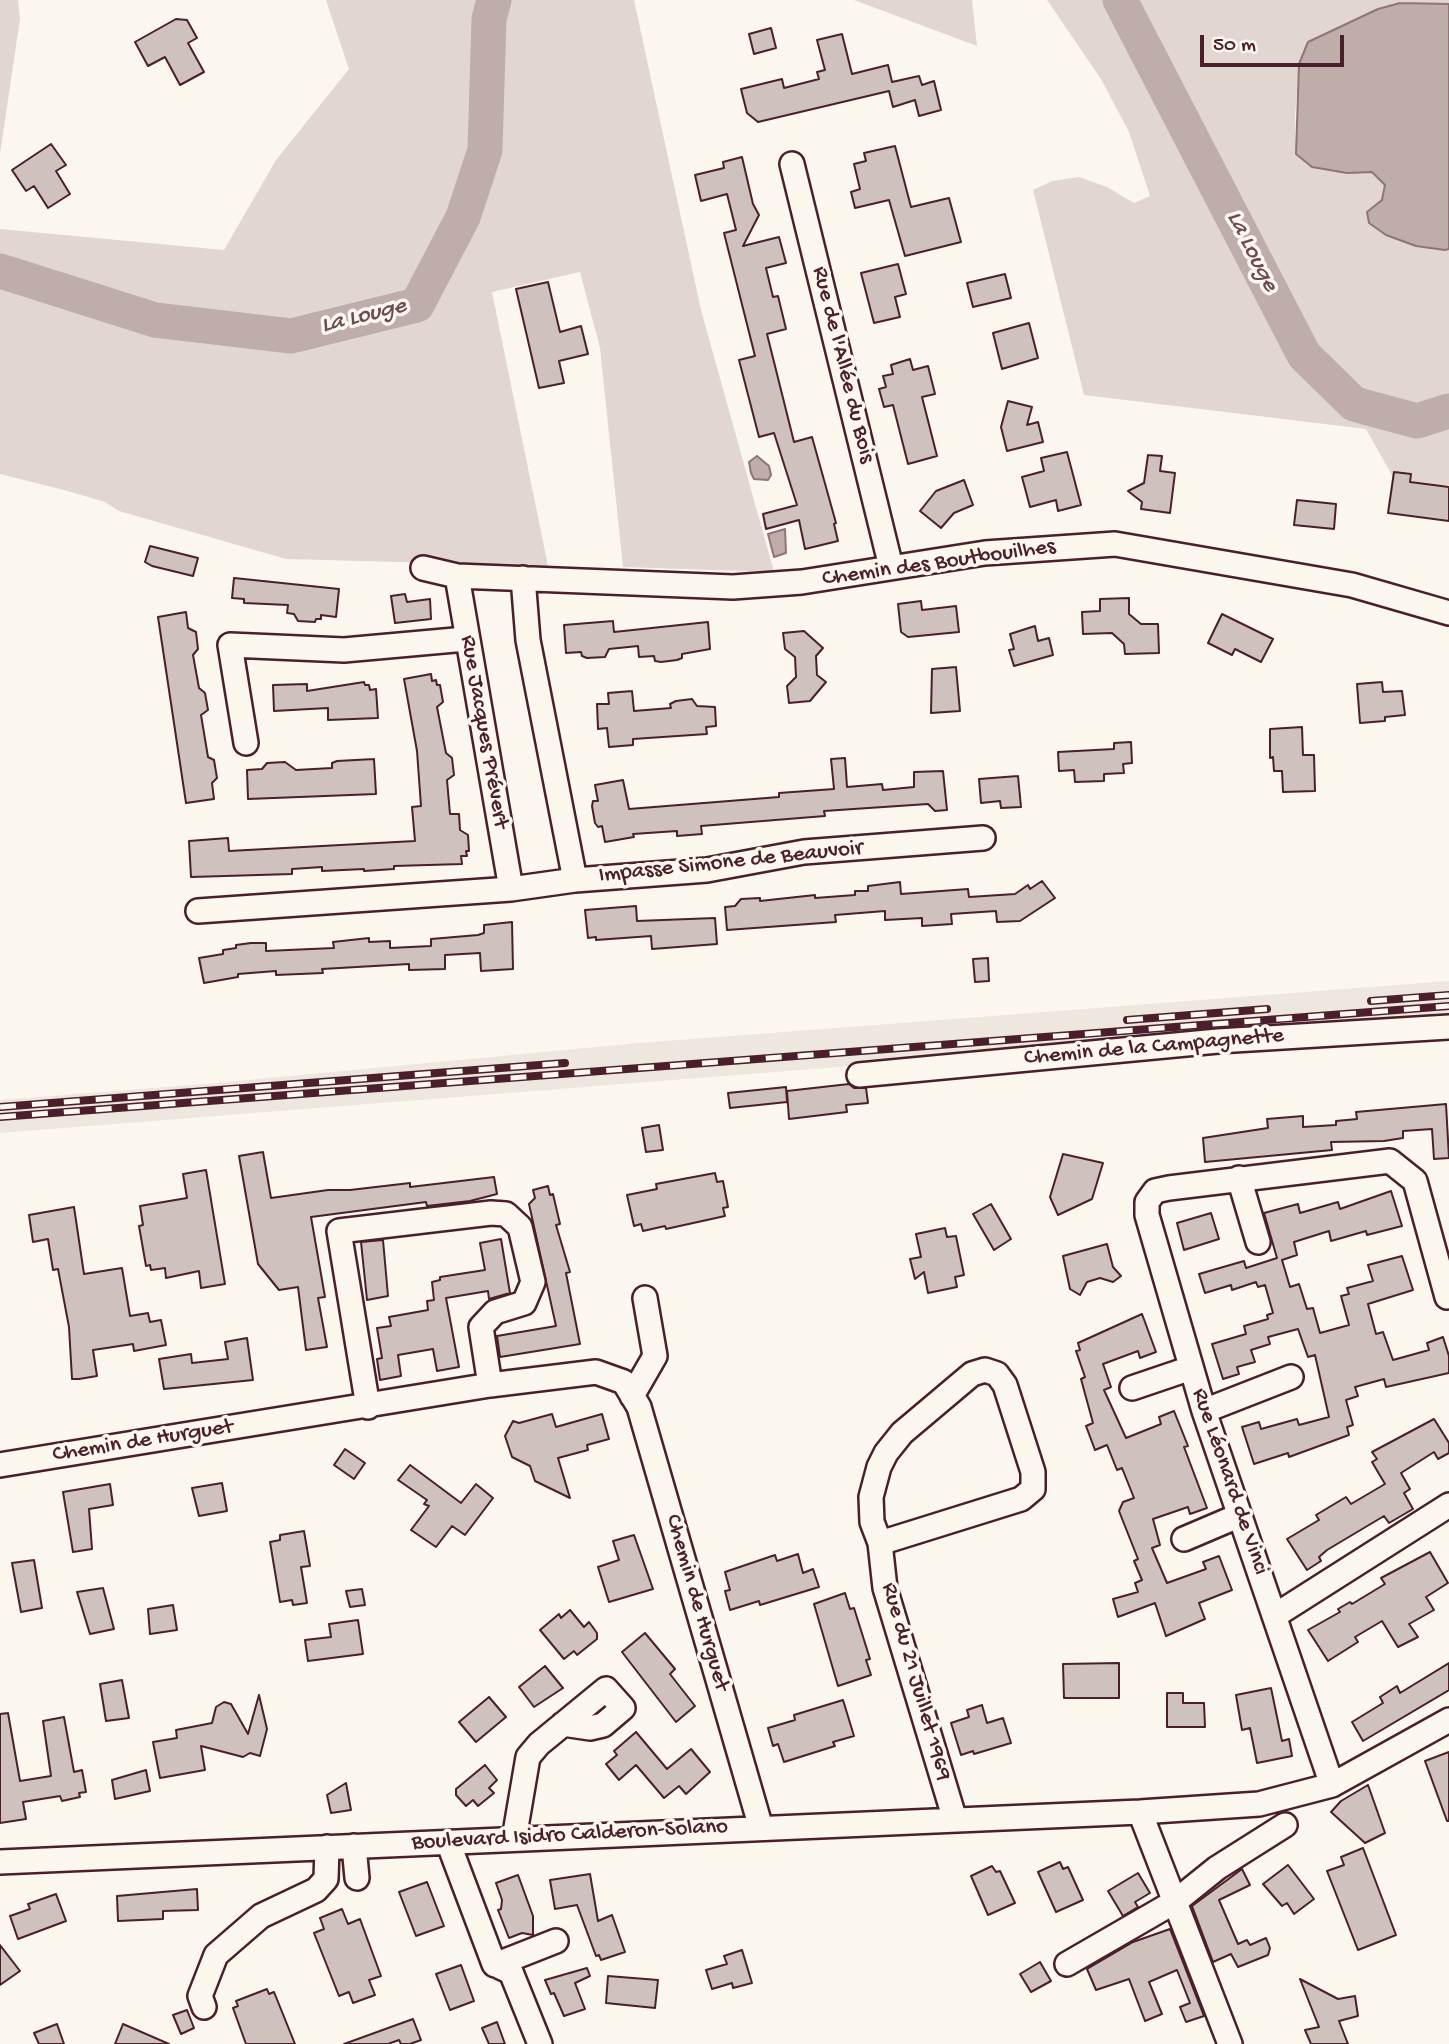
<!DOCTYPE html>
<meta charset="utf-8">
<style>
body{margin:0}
#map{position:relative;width:1449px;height:2044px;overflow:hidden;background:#fbf7ec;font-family:"Gochi Hand",sans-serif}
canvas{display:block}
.scale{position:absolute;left:1200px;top:35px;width:144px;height:32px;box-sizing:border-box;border:4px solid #4a1f2b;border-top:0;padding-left:9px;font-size:21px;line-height:24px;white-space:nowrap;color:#4a1f2b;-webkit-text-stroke:5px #fbf7ec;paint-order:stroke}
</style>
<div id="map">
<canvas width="1449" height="2044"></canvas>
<div class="scale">50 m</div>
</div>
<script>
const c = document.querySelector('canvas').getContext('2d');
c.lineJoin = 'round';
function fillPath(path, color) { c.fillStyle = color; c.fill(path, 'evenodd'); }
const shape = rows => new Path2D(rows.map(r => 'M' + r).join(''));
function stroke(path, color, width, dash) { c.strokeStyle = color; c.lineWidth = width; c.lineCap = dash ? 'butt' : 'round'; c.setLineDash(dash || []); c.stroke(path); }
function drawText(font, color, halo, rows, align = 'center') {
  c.font = font + ' "Gochi Hand",sans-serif'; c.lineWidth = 7; c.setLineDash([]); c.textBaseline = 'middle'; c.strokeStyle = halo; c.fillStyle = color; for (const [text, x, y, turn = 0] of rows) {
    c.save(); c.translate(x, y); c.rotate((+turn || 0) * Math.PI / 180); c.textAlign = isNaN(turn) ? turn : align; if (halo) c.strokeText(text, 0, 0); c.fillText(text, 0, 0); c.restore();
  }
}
const built = shape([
 [1449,981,1449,1019,0,1133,0,1100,205,1084,639,1043]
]);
const green = shape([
 [0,0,18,0,20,19,0,154],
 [326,0,634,0,701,310,774,572,623,567,600,348,580,272,492,292,548,566,286,559,119,511,105,502,64,490,0,474,0,229,224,250,276,160,349,69],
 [854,0,972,0,977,46],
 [1047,0,1449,0,1449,4,1429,6,1400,3,1353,21,1299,64,1295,116,1296,154,1347,173,1372,172,1385,184,1382,200,1386,235,1416,246,1449,249,1449,485,1398,486,1366,429,1084,395,1033,190,1052,181,1079,177,1107,187,1134,203,1150,196,1129,132,1101,79]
]);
const water = shape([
 [1400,3,1449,4,1449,249,1445,250,1416,246,1386,235,1369,223,1367,212,1382,200,1385,185,1372,172,1347,173,1312,167,1296,154,1299,64,1308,42,1378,9,1400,3],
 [757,456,769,466,771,475,768,480,754,479,751,473,749,462,757,456],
 [785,529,786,553,774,557,768,534,785,529]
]);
const river = shape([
 [1120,0,1304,355,1354,404,1417,421,1449,411],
 [0,271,155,320,291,336,417,305,463,217,485,150,489,19,494,0]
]);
const building = shape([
 [176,19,187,20,197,38,188,43,204,72,180,85,165,57,148,66,135,42,176,19],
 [771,28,776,48,754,54,749,34,771,28],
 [842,34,852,74,888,65,892,82,919,76,922,85,934,81,941,110,919,116,915,100,893,107,889,91,758,122,747,113,741,89,782,79,784,88,819,79,817,72,825,70,817,40,842,34],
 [51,144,66,165,56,171,70,194,48,208,34,186,26,191,12,170,51,144],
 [895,146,911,207,949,198,961,242,905,256,889,200,855,208,851,192,860,189,854,164,866,161,864,153,895,146],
 [742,157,753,204,759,215,743,246,779,237,786,263,766,268,773,297,778,296,786,329,767,334,794,442,812,437,836,523,834,524,838,541,805,549,799,520,766,529,763,514,797,505,774,433,759,437,739,360,755,356,724,233,736,230,727,194,701,201,695,175,724,168,723,162,742,157],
 [898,264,906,294,895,297,900,317,874,323,861,273,898,264],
 [1005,274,1011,298,973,307,967,283,1005,274],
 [548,282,560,332,581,326,588,354,559,361,564,383,539,388,516,289,548,282],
 [1029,323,1038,358,1002,369,993,333,1029,323],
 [910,359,913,370,928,366,935,394,922,397,937,456,908,464,893,405,884,407,879,389,886,387,883,376,893,374,891,365,910,359],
 [1008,401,1032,407,1027,425,1038,422,1043,442,1007,451,1001,427,1008,401],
 [1067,452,1081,505,1058,511,1056,500,1030,507,1022,477,1044,471,1041,458,1067,452],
 [1148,455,1162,456,1160,471,1175,473,1170,513,1141,509,1142,502,1128,491,1144,483,1148,455],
 [1394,472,1411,474,1410,482,1449,487,1449,521,1388,513,1394,472],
 [964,480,973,505,954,513,941,528,920,511,936,491,964,480],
 [1297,500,1336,504,1334,529,1294,525,1297,500],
 [150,546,198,558,193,576,152,566,145,562,150,546],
 [234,578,339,589,336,617,321,615,321,619,316,619,315,622,298,621,294,614,287,613,288,605,244,603,244,599,232,598,234,578],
 [405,594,407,602,430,599,431,619,395,623,391,596,405,594],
 [1129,598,1129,614,1141,624,1158,624,1159,653,1125,654,1124,644,1112,633,1083,634,1082,612,1100,611,1100,599,1129,598],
 [921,601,922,610,956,606,959,632,908,637,901,632,898,604,921,601],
 [186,612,188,628,196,632,198,649,193,655,199,688,205,693,208,710,201,715,208,757,214,760,217,778,212,783,214,799,186,803,158,617,186,612],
 [1222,614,1273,639,1261,662,1235,649,1232,655,1208,643,1222,614],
 [613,621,614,632,708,622,710,649,682,654,682,658,677,660,661,662,655,661,654,656,639,657,638,646,609,649,605,657,587,658,582,656,581,652,566,653,564,625,613,621],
 [1035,626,1038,641,1049,638,1053,655,1014,666,1009,650,1014,649,1010,634,1035,626],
 [804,631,823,648,816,656,817,675,826,682,810,701,789,703,787,686,796,677,795,657,785,649,783,633,804,631],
 [956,667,960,711,931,713,932,669,956,667],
 [431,674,432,681,436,680,437,685,440,685,443,702,437,707,446,753,452,758,454,775,447,780,450,814,459,814,460,830,468,835,469,851,466,851,467,856,461,856,462,864,394,866,394,869,364,871,364,869,322,871,322,867,292,869,292,874,191,877,189,841,228,838,229,851,415,841,412,807,421,806,417,751,404,679,431,674],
 [364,682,365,685,369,685,370,690,376,689,378,718,328,720,328,708,274,711,273,685,307,684,307,691,364,682],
 [1382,682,1383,692,1402,691,1405,715,1385,717,1385,721,1360,723,1357,684,1382,682],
 [632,691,634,711,671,708,670,704,676,701,692,699,697,706,715,707,716,726,706,727,707,734,633,739,633,745,609,747,607,728,598,729,597,704,609,704,608,693,632,691],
 [1302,727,1303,755,1314,755,1315,791,1283,792,1282,771,1274,771,1273,757,1270,758,1270,729,1302,727],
 [1131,742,1132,763,1123,764,1124,773,1104,774,1104,781,1075,782,1074,770,1059,771,1058,752,1114,749,1114,743,1131,742],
 [845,758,847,787,882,784,883,790,914,787,914,772,943,771,947,810,935,811,928,804,824,811,825,816,701,826,702,834,677,836,677,831,633,834,634,837,605,842,602,826,598,827,595,823,592,806,593,801,598,801,595,785,623,780,629,809,779,797,779,793,834,789,831,759,845,758],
 [374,759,376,794,248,799,247,770,262,769,267,763,285,762,296,770,332,768,332,763,337,761,374,759],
 [1018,776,1021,807,1001,808,1000,801,981,803,979,779,1018,776],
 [1042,881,1055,898,1020,921,997,922,996,911,951,914,952,924,922,926,922,918,885,920,885,911,835,915,836,922,727,930,725,907,735,906,741,899,760,898,760,901,815,895,815,898,855,895,855,891,868,891,868,886,900,882,901,894,968,889,969,897,1015,894,1028,885,1030,889,1042,881],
 [636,906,637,921,715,918,717,944,652,949,651,936,596,940,596,937,588,938,585,910,636,906],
 [512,922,513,969,481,971,480,953,445,955,445,969,409,970,409,964,322,969,323,973,276,975,276,971,238,974,238,977,204,983,199,958,223,954,223,950,236,948,236,945,251,943,266,943,266,951,334,948,333,942,369,938,369,942,390,941,390,948,431,946,431,939,478,935,484,933,484,925,512,922],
 [988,958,989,981,975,982,973,959,988,958],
 [849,1084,854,1088,866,1088,868,1103,846,1105,847,1112,789,1119,787,1091,849,1084],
 [786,1087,787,1102,730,1108,728,1093,786,1087],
 [1446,1104,1449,1158,1434,1159,1432,1129,1403,1131,1403,1138,1384,1141,1331,1142,1332,1150,1205,1162,1203,1138,1268,1128,1267,1119,1303,1116,1303,1127,1336,1125,1336,1121,1357,1119,1356,1112,1446,1104],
 [659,1125,663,1150,646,1152,642,1128,659,1125],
 [263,1152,271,1198,328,1190,350,1190,410,1183,410,1187,494,1177,497,1194,470,1201,427,1206,426,1202,311,1217,325,1297,318,1298,327,1347,306,1350,298,1287,279,1290,258,1264,239,1156,263,1152],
 [1063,1154,1103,1163,1092,1199,1058,1215,1050,1197,1063,1154],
 [206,1170,225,1284,201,1288,199,1271,166,1278,165,1268,151,1270,150,1265,146,1266,139,1226,143,1225,140,1206,187,1198,183,1174,206,1170],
 [715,1173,717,1182,723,1181,728,1207,723,1208,725,1216,666,1229,665,1226,643,1231,641,1224,634,1226,627,1195,657,1189,656,1184,715,1173],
 [548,1186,550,1195,553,1194,560,1224,556,1225,570,1272,566,1273,580,1344,500,1357,497,1336,556,1326,529,1204,535,1198,533,1190,548,1186],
 [1391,1191,1402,1226,1367,1235,1366,1231,1331,1241,1329,1231,1294,1242,1297,1255,1282,1260,1290,1287,1299,1284,1307,1309,1313,1308,1320,1333,1349,1325,1341,1296,1349,1294,1347,1288,1373,1281,1368,1265,1402,1256,1413,1290,1368,1304,1376,1334,1383,1332,1393,1360,1429,1350,1427,1343,1443,1337,1449,1356,1449,1373,1386,1387,1384,1379,1355,1387,1358,1396,1346,1400,1353,1425,1347,1427,1349,1435,1289,1457,1288,1453,1254,1464,1242,1427,1259,1422,1261,1429,1297,1419,1299,1425,1329,1417,1315,1355,1308,1357,1298,1329,1268,1337,1270,1344,1251,1350,1255,1362,1237,1367,1239,1374,1223,1379,1212,1344,1246,1334,1244,1326,1268,1319,1267,1315,1273,1313,1265,1285,1258,1287,1256,1282,1232,1290,1231,1285,1205,1293,1199,1274,1244,1261,1246,1268,1277,1258,1264,1213,1298,1204,1300,1213,1338,1202,1340,1209,1391,1191],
 [991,1204,1011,1239,994,1250,973,1214,991,1204],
 [74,1207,84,1274,122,1268,130,1316,148,1313,150,1322,161,1320,166,1345,134,1351,133,1344,93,1350,97,1376,79,1379,72,1379,69,1327,58,1269,53,1270,48,1239,33,1242,29,1215,74,1207],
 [1211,1213,1219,1239,1184,1250,1177,1223,1211,1213],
 [945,1228,947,1237,956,1236,964,1275,955,1277,957,1287,928,1293,924,1272,915,1279,910,1259,921,1257,916,1234,945,1228],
 [501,1239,510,1293,489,1299,488,1291,446,1298,459,1367,437,1371,433,1349,398,1355,401,1376,380,1380,377,1359,382,1358,377,1328,391,1326,389,1317,428,1310,427,1301,434,1300,432,1282,440,1280,440,1277,485,1270,480,1243,501,1239],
 [383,1240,388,1296,367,1300,361,1242,383,1240],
 [1107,1244,1113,1267,1121,1276,1113,1282,1100,1278,1087,1282,1080,1295,1070,1289,1063,1256,1107,1244],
 [1142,1314,1156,1352,1140,1358,1138,1351,1103,1364,1111,1387,1104,1390,1126,1438,1161,1424,1159,1417,1174,1411,1188,1446,1184,1447,1207,1508,1190,1514,1188,1507,1153,1519,1160,1545,1152,1548,1167,1583,1206,1569,1203,1562,1219,1556,1232,1590,1199,1603,1205,1619,1166,1636,1155,1603,1118,1617,1113,1599,1138,1592,1135,1583,1142,1580,1134,1561,1138,1559,1119,1511,1123,1502,1134,1498,1122,1468,1117,1470,1107,1445,1095,1450,1086,1426,1093,1423,1081,1379,1085,1377,1076,1351,1080,1350,1078,1343,1142,1314],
 [247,1338,253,1380,164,1389,159,1359,191,1354,192,1363,228,1359,225,1342,247,1338],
 [552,1414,556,1427,602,1414,609,1439,587,1445,588,1450,558,1458,570,1498,535,1481,530,1466,512,1457,505,1436,513,1421,519,1423,552,1414],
 [1434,1419,1449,1443,1449,1453,1438,1459,1434,1452,1401,1473,1410,1489,1404,1493,1413,1509,1389,1523,1384,1516,1327,1550,1319,1557,1321,1561,1307,1570,1287,1539,1319,1520,1316,1515,1346,1497,1351,1504,1385,1484,1372,1462,1377,1459,1372,1452,1434,1419],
 [345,1449,365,1463,354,1479,334,1465,345,1449],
 [410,1465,461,1503,476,1484,493,1498,465,1535,452,1526,436,1547,411,1530,429,1506,424,1504,427,1500,398,1480,410,1465],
 [222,1483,227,1511,199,1516,192,1488,222,1483],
 [110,1484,113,1505,89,1509,92,1549,73,1552,63,1492,110,1484],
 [304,1531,310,1566,301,1567,307,1603,293,1605,292,1600,280,1602,270,1542,280,1540,280,1535,304,1531],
 [634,1535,653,1589,609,1602,598,1567,619,1560,613,1541,634,1535],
 [1430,1552,1448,1583,1426,1597,1434,1610,1409,1624,1418,1637,1398,1647,1382,1621,1355,1637,1358,1642,1328,1661,1308,1630,1340,1612,1338,1609,1350,1602,1352,1604,1385,1584,1381,1578,1430,1552],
 [798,1554,803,1573,813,1569,819,1587,760,1605,759,1601,730,1610,725,1591,730,1590,725,1572,775,1555,777,1561,798,1554],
 [34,1560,42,1608,21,1612,12,1563,34,1560],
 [103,1588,114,1629,90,1634,77,1592,103,1588],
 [362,1589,365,1605,350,1607,346,1591,362,1589],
 [845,1593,850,1609,854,1608,870,1659,866,1660,871,1675,838,1686,814,1604,845,1593],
 [173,1605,177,1630,150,1634,148,1609,173,1605],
 [570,1610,584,1627,589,1622,597,1633,597,1639,577,1655,574,1651,564,1659,540,1630,559,1614,561,1618,570,1610],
 [358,1620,363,1654,308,1661,305,1640,331,1637,329,1624,358,1620],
 [645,1633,675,1669,670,1674,695,1706,676,1722,622,1652,645,1633],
 [1119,1663,1119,1698,1064,1698,1063,1664,1119,1663],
 [1449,1663,1449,1690,1363,1741,1352,1722,1383,1703,1380,1697,1397,1686,1400,1693,1449,1663],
 [545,1666,563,1688,534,1707,519,1687,545,1666],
 [122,1680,129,1718,106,1721,100,1684,122,1680],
 [1271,1688,1282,1741,1289,1739,1292,1756,1257,1763,1250,1728,1242,1730,1236,1695,1271,1688],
 [1167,1693,1183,1693,1183,1703,1204,1703,1205,1727,1167,1727,1167,1693],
 [259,1695,267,1729,260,1756,250,1753,243,1757,201,1746,205,1770,160,1778,153,1742,177,1738,176,1730,212,1723,216,1707,224,1702,231,1704,248,1734,259,1695],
 [489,1697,506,1717,476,1742,459,1722,489,1697],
 [843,1700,854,1736,833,1742,835,1746,784,1762,778,1744,773,1746,768,1728,795,1720,794,1715,843,1700],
 [982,1705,987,1723,1003,1718,1011,1743,974,1754,973,1751,961,1755,951,1723,969,1717,967,1710,982,1705],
 [8,1713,20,1781,51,1776,43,1721,64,1717,74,1772,82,1770,86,1792,79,1793,80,1797,62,1801,60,1796,23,1802,26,1819,0,1823,0,1714,8,1713],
 [636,1732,667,1769,691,1749,710,1772,686,1794,679,1786,664,1798,636,1765,619,1780,606,1764,617,1755,614,1751,636,1732],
 [1449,1752,1449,1821,1447,1821,1425,1761,1449,1752],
 [485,1765,497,1780,489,1788,494,1793,478,1806,473,1800,466,1806,456,1795,456,1789,485,1765],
 [146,1770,150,1791,115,1799,112,1780,146,1770],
 [346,1783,351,1810,331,1813,327,1795,346,1783],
 [1368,1785,1385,1833,1365,1843,1331,1812,1341,1801,1368,1785],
 [1363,1848,1396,1935,1358,1950,1327,1871,1344,1865,1341,1857,1363,1848],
 [1060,1862,1063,1869,1068,1867,1083,1900,1056,1912,1038,1872,1060,1862],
 [1288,1865,1314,1899,1294,1914,1287,1903,1282,1906,1263,1884,1288,1865],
 [992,1866,996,1872,1000,1871,1015,1903,988,1915,971,1876,992,1866],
 [1242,1869,1250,1885,1219,1900,1238,1944,1247,1940,1250,1945,1266,1938,1270,1948,1268,1955,1238,1967,1231,1954,1213,1962,1192,1906,1242,1869],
 [1138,1873,1150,1893,1135,1902,1138,1907,1123,1916,1108,1891,1138,1873],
 [590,1874,598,1921,612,1915,625,1952,601,1960,599,1955,596,1956,577,1905,555,1909,550,1880,590,1874],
 [518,1875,533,1916,533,1935,522,1933,509,1938,498,1910,501,1909,502,1900,496,1883,518,1875],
 [427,1882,444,1926,416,1936,399,1892,427,1882],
 [197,1889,198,1910,163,1911,163,1919,118,1921,117,1896,197,1889],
 [56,1894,66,1921,18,1939,10,1916,30,1909,28,1904,56,1894],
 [342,1909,348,1924,360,1919,381,1976,369,1980,375,1995,353,2003,349,1992,339,1996,314,1933,324,1929,320,1918,342,1909],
 [1170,1929,1204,2016,1186,2022,1180,2007,1190,2003,1177,1970,1149,1982,1162,2014,1145,2021,1129,1979,1096,1990,1087,1969,1133,1942,1170,1929],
 [0,1945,20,1971,0,1985,0,1945],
 [742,1950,752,1983,733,1988,732,1983,712,1989,706,1970,727,1964,724,1956,742,1950],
 [1040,1962,1051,1981,1031,1992,1020,1974,1040,1962],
 [461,1965,474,2001,450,2010,436,1974,461,1965],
 [587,1968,590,1976,575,1983,585,2009,564,2016,554,1993,551,1994,545,1980,587,1968],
 [608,1976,658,1980,655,2008,606,2003,608,1976],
 [1300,1979,1338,1999,1355,1996,1358,2016,1339,2021,1348,2044,1311,2044,1305,2030,1319,2027,1300,1979],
 [267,1989,269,1994,274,1992,295,2044,246,2044,233,2008,238,2006,236,2001,267,1989],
 [187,2010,194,2028,181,2034,173,2015,187,2010],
 [413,2019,421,2040,410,2044,401,2044,399,2040,388,2044,344,2044,413,2019],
 [497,2022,505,2044,489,2044,482,2028,497,2022],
 [57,2024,64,2044,39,2044,34,2033,57,2024],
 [123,2024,169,2044,115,2044,123,2024]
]);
const minor = shape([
 [792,164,891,567],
 [423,568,457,576,733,587,802,582,985,553,1115,544,1352,585,1449,613],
 [457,576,511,889],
 [523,578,528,640,575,880],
 [246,743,230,645,344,650,466,639],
 [198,911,511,889,575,880,707,870,804,852,983,838],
 [859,1075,1218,1041,1449,1027],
 [1239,1178,1258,1242],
 [1132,1388,1191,1368],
 [632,1396,655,1356,645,1298],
 [368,1407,339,1231,491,1213,506,1214,520,1227,533,1282,524,1303,495,1312,481,1327,490,1385],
 [1204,1411,1291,1377],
 [0,1465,490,1385,596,1372,624,1382,639,1407,761,1828],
 [1184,1539,1238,1516],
 [880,1543,872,1522,871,1497,879,1467,886,1453,902,1433,972,1374,985,1370,997,1374,1005,1385,1033,1472,1033,1489,1021,1499,880,1543,885,1588,955,1820],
 [1276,1615,1449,1505],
 [1332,1785,1204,1411,1147,1215,1147,1202,1155,1191,1169,1188,1390,1161,1415,1181,1447,1297],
 [1140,1812,1230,2044],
 [514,1839,528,1757,539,1744,606,1689,623,1708,603,1725,590,1728,563,1724],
 [448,1842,494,1964,511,1972,540,2044],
 [354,1846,357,1878],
 [0,1862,1140,1812,1259,1804,1332,1785,1449,1720],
 [1067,1964,1176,1901,1217,1868,1285,1825],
 [495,1965,556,1941],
 [204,2007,200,1996,216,1955,261,1916,316,1890,326,1879,327,1847]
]);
const rail = shape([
 [1371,1001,1449,995],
 [1127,1020,1267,1009],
 [0,1107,565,1063],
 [0,1117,1449,1006]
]);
const streetNames = [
 ["Rue de l'Allée du Bois",842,365,76],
 ["Chemin des Boutbouilhes",939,564,-8],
 ["Rue Jacques Prévert",483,732,80],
 ["Impasse Simone de Beauvoir",731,863,-6],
 ["Chemin de la Campagnette",1154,1048,-5],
 ["Chemin de Hurguet",143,1442,-9],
 ["Rue Léonard de Vinci",1229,1482,71],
 ["Chemin de Hurguet",696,1603,74],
 ["Rue du 21 Juillet 1969",915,1682,74],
 ["Boulevard Isidro Calderon-Solano",570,1836,-3]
];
const waterNames = [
 ["La Louge",1251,252,63],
 ["La Louge",364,317,-14]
];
fillPath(built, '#eee7de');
fillPath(green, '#e2d7d0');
fillPath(water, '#bfadaa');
stroke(water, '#907477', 2);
stroke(river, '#bfadaa', 35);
fillPath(building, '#cfc2bc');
stroke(building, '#4a1f2b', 2);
stroke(minor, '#4a1f2b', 28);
stroke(minor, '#fbf7ec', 23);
stroke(rail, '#4a1f2b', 8);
stroke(rail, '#fbf7ec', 5, [16]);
drawText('23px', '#4a1f2b', '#fbf7ec', streetNames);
drawText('italic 24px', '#6d4a51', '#fbf7ec', waterNames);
</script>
